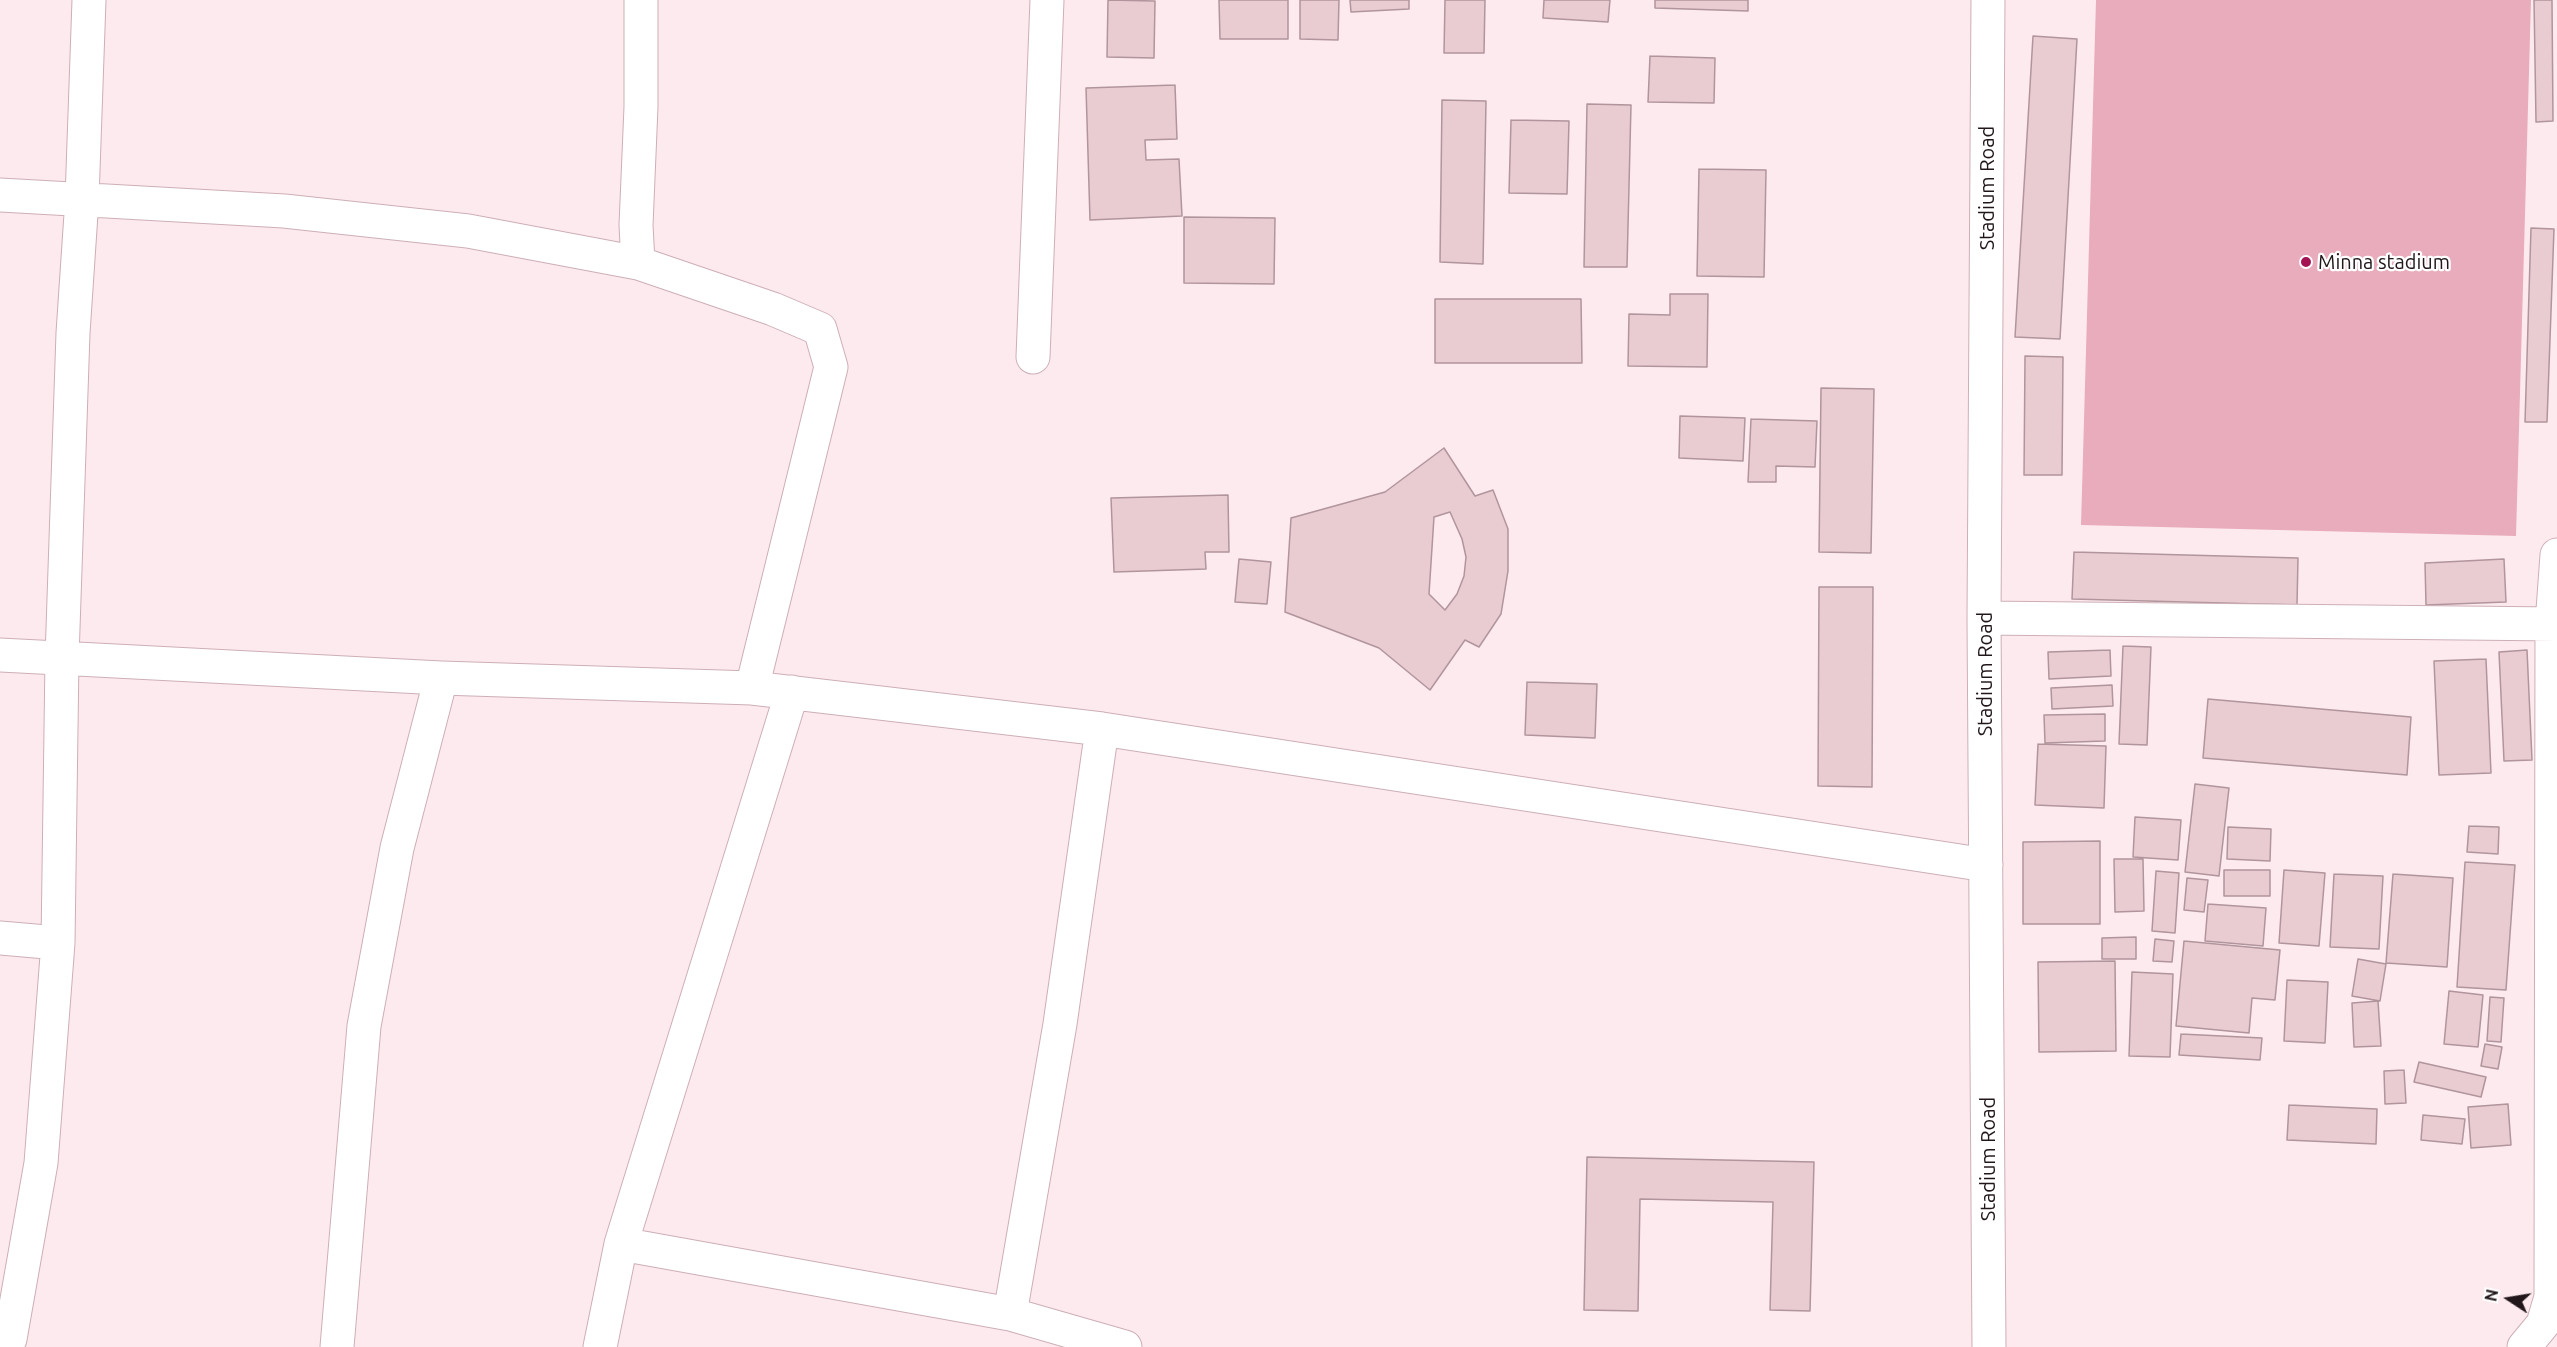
<!DOCTYPE html>
<style>
body{margin:0}
#map{position:relative;width:2557px;height:1347px;overflow:hidden;background:#fdeaef;font-family:Ubuntu,sans-serif}
canvas{display:block}
.north{position:absolute;left:2479px;top:1269px;width:60px;height:60px;-webkit-text-stroke:4px #fff;paint-order:stroke;rotate:282deg;font-size:16px;font-weight:700;line-height:24px;text-align:center;color:#21171a}
.north::after{content:'';display:block;margin:auto;width:21px;height:27px;background:#21171a;clip-path:polygon(50% 0,100% 100%,50% 72%,0 100%)}
</style>
<div id="map">
<canvas width="2557" height="1347"></canvas>
<div class="north">N</div>
</div>
<script>
const c = document.querySelector('canvas').getContext('2d');
c.lineJoin = 'round';
function fillPath(path, color) { c.fillStyle = color; c.fill(path, 'evenodd'); }
const shape = rows => new Path2D(rows.map(r => 'M' + r).join(''));
function stroke(path, color, width, dash) { c.strokeStyle = color; c.lineWidth = width; c.lineCap = dash ? 'butt' : 'round'; c.setLineDash(dash || []); c.stroke(path); }
function drawText(font, color, halo, rows, align = 'center') {
  c.font = font + ' Ubuntu,sans-serif'; c.lineWidth = 4.5; c.setLineDash([]); c.textBaseline = 'middle'; c.strokeStyle = halo; c.fillStyle = color; for (const [text, x, y, turn = 0] of rows) {
    c.save(); c.translate(x, y); c.rotate((+turn || 0) * Math.PI / 180); c.textAlign = isNaN(turn) ? turn : align; if (halo) c.strokeText(text, 0, 0); c.fillText(text, 0, 0); c.restore();
  }
}
const green = shape([
 [2096,0,2531,0,2516,536,2081,525]
]);
const building = shape([
 [1108,0,1155,1,1154,58,1107,57,1108,0],
 [1219,0,1288,0,1288,39,1220,39,1219,0],
 [1300,0,1339,0,1338,40,1300,39,1300,0],
 [1350,0,1409,0,1409,9,1351,12,1350,0],
 [1445,0,1485,0,1484,53,1444,53,1445,0],
 [1544,0,1610,0,1608,22,1543,18,1544,0],
 [1655,0,1748,0,1748,11,1655,8,1655,0],
 [2534,0,2552,0,2553,121,2536,122,2534,0],
 [2033,36,2077,39,2060,339,2015,337,2033,36],
 [1650,56,1715,58,1714,103,1648,102,1650,56],
 [1175,85,1177,139,1145,140,1146,160,1179,159,1182,216,1090,220,1086,88,1175,85],
 [1442,100,1486,101,1483,264,1440,262,1442,100],
 [1587,104,1631,105,1627,267,1584,267,1587,104],
 [1511,120,1569,121,1567,194,1509,193,1511,120],
 [1699,169,1766,170,1764,277,1697,276,1699,169],
 [1184,217,1275,218,1274,284,1184,283,1184,217],
 [2531,228,2554,229,2547,422,2525,422,2531,228],
 [1670,294,1708,294,1707,367,1628,366,1629,314,1670,315,1670,294],
 [1435,299,1581,299,1582,363,1435,363,1435,299],
 [2025,356,2063,357,2062,475,2024,475,2025,356],
 [1821,388,1874,389,1871,553,1819,552,1821,388],
 [1680,416,1745,418,1743,461,1679,458,1680,416],
 [1751,419,1817,421,1815,467,1776,466,1776,482,1748,482,1751,419],
 [1444,448,1475,496,1493,490,1508,529,1508,571,1501,614,1479,647,1465,640,1430,690,1379,648,1285,612,1291,518,1385,492,1444,448],
 [1450,512,1462,539,1466,557,1464,576,1457,594,1445,610,1429,594,1434,517,1450,512],
 [1228,495,1229,552,1205,552,1206,569,1114,572,1111,498,1228,495],
 [2074,552,2298,558,2297,605,2072,599,2074,552],
 [1239,559,1271,562,1267,604,1235,602,1239,559],
 [2504,559,2506,602,2426,605,2425,563,2504,559],
 [1819,587,1873,587,1872,787,1818,786,1819,587],
 [2123,646,2151,647,2147,745,2119,744,2123,646],
 [2110,650,2111,676,2049,679,2048,652,2110,650],
 [2527,650,2532,760,2504,761,2499,652,2527,650],
 [2486,659,2491,773,2439,775,2434,661,2486,659],
 [1527,682,1597,684,1595,738,1525,735,1527,682],
 [2112,685,2113,706,2052,709,2051,688,2112,685],
 [2208,699,2411,717,2407,775,2203,758,2208,699],
 [2105,714,2105,741,2045,743,2044,715,2105,714],
 [2038,744,2106,746,2104,808,2035,805,2038,744],
 [2195,784,2229,788,2219,876,2185,872,2195,784],
 [2135,817,2181,820,2178,860,2133,857,2135,817],
 [2469,826,2499,827,2498,854,2467,852,2469,826],
 [2228,827,2271,829,2270,861,2227,859,2228,827],
 [2100,841,2100,924,2023,924,2023,842,2100,841],
 [2114,859,2143,859,2144,911,2115,912,2114,859],
 [2465,862,2515,865,2506,990,2457,987,2465,862],
 [2224,870,2270,870,2270,896,2224,896,2224,870],
 [2284,870,2325,873,2319,946,2279,943,2284,870],
 [2156,871,2179,873,2175,933,2152,931,2156,871],
 [2334,874,2383,876,2379,949,2330,947,2334,874],
 [2393,874,2453,878,2447,967,2386,963,2393,874],
 [2187,878,2208,880,2204,912,2184,910,2187,878],
 [2208,904,2266,908,2263,946,2205,941,2208,904],
 [2136,937,2136,959,2102,959,2102,938,2136,937],
 [2155,939,2174,941,2172,962,2153,961,2155,939],
 [2184,941,2280,950,2275,1000,2252,998,2249,1033,2176,1026,2184,941],
 [2358,959,2386,964,2380,1001,2352,996,2358,959],
 [2115,961,2116,1051,2039,1052,2038,962,2115,961],
 [2132,972,2173,974,2170,1057,2129,1056,2132,972],
 [2287,980,2328,982,2325,1043,2284,1041,2287,980],
 [2449,991,2483,995,2478,1047,2444,1044,2449,991],
 [2490,997,2504,998,2501,1042,2487,1041,2490,997],
 [2378,1001,2381,1046,2354,1047,2352,1003,2378,1001],
 [2181,1034,2262,1038,2260,1060,2179,1055,2181,1034],
 [2485,1044,2502,1047,2498,1069,2481,1066,2485,1044],
 [2419,1062,2486,1077,2481,1097,2414,1082,2419,1062],
 [2404,1070,2406,1103,2385,1104,2384,1071,2404,1070],
 [2508,1104,2511,1145,2471,1148,2468,1107,2508,1104],
 [2289,1105,2377,1109,2376,1144,2287,1140,2289,1105],
 [2423,1115,2465,1119,2462,1144,2421,1140,2423,1115],
 [1587,1157,1814,1162,1810,1311,1770,1310,1773,1202,1640,1199,1638,1311,1584,1310,1587,1157]
]);
const minor = shape([
 [1988,0,1984,618,1989,1347],
 [0,195,284,211,468,231,638,263,773,309,820,329,831,367,752,688],
 [638,263,636,225,641,107,641,0],
 [1033,357,1047,0],
 [1984,618,2557,624],
 [0,655,441,678,752,688,1102,729,1986,865],
 [0,938,58,943],
 [621,1244,1010,1314,1125,1347],
 [1010,1314,1060,1024,1102,729],
 [10,1339,41,1163,58,943,62,658,73,333,82,199,89,0],
 [337,1347,364,1026,397,848,441,678],
 [600,1347,621,1244,792,692],
 [2524,1347,2543,1324,2551,1297,2552,624,2557,555]
]);
const markers = [
 [2306,262,6,"#a41254"]
];
const streetNames = [
 ["Stadium Road",1987,188,-90],
 ["Stadium Road",1985,674,-90],
 ["Stadium Road",1988,1159,-90]
];
const poiNames = [
 ["Minna stadium",2318,262]
];
fillPath(green, '#e9acbc');
fillPath(building, '#e9cbd2');
stroke(building, '#b1959c', 1.5);
stroke(minor, '#cdafb6', 35);
stroke(minor, '#fff', 33);
for (const [x, y, r, color] of markers) { const dot = new Path2D(); dot.arc(x, y, r, 0, 2 * Math.PI); c.fillStyle = color; c.fill(dot); stroke(dot, '#fff', 2); }
drawText('20px', '#21171a', '#fff', streetNames);
drawText('20px', '#21171a', '#fff', poiNames, 'left');
</script>
